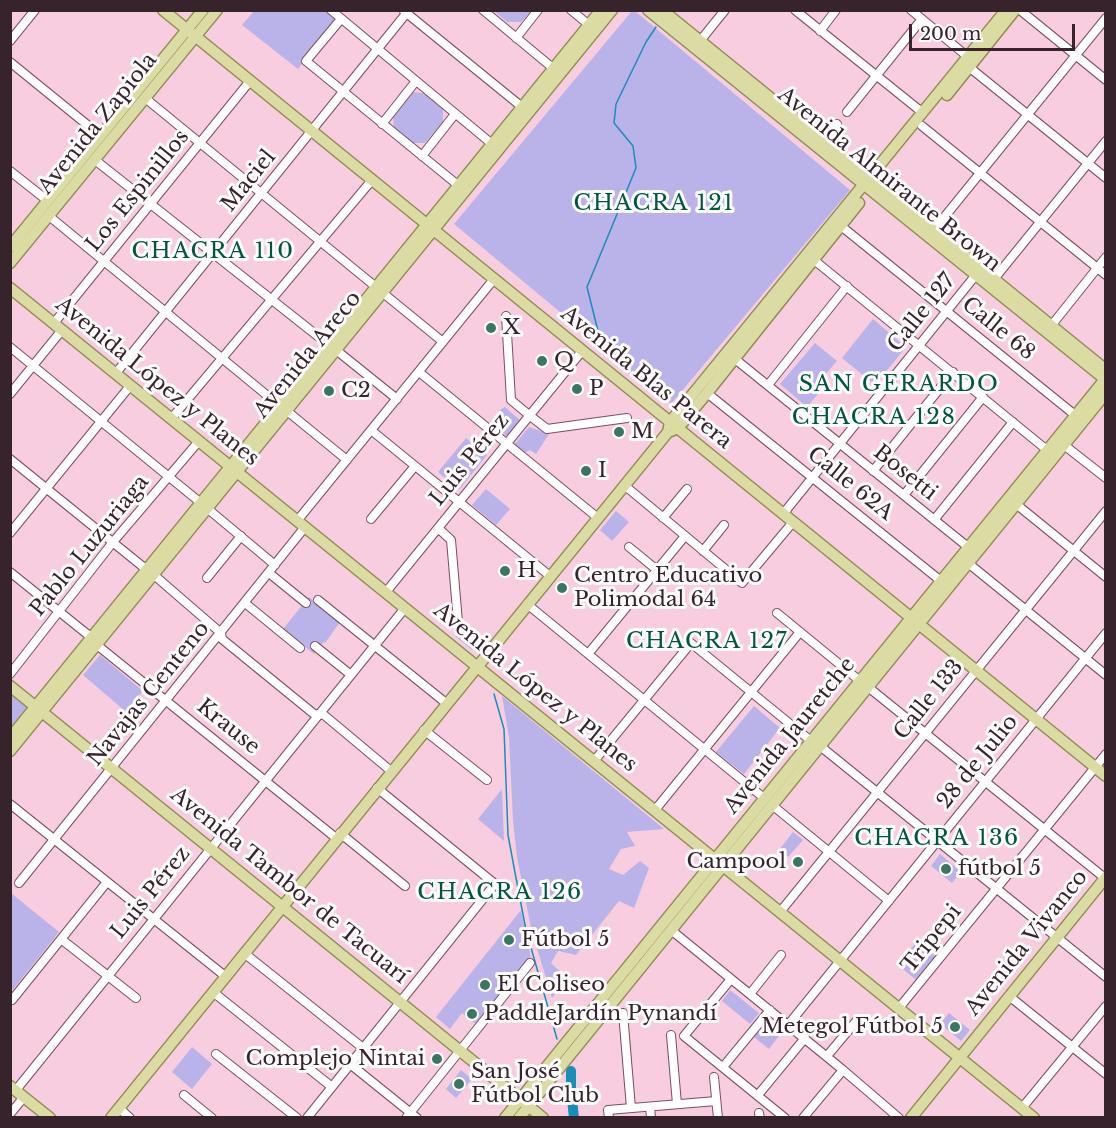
<!DOCTYPE html>
<meta charset="utf-8">
<style>
body{margin:0}
#map{position:relative;width:1116px;height:1128px;overflow:hidden;background:#f9cde0;font-family:"Libre Baskerville",serif}
canvas{display:block}
.frame{position:absolute;inset:0;border:12px solid #37232c;pointer-events:none}
.scale{position:absolute;left:909px;top:24px;width:166px;height:27px;box-sizing:border-box;border:3px solid #37232c;border-top:0;padding-left:8px;font-size:18px;line-height:21px;white-space:nowrap;color:#37232c;-webkit-text-stroke:4px #fcfcfc;paint-order:stroke}
</style>
<div id="map">
<canvas width="1116" height="1128"></canvas>
<div class="frame"></div>
<div class="scale">200 m</div>
</div>
<script>
const c = document.querySelector('canvas').getContext('2d');
c.lineJoin = 'round';
function fillPath(path, color) { c.fillStyle = color; c.fill(path, 'evenodd'); }
const shape = rows => new Path2D(rows.map(r => 'M' + r).join(''));
function stroke(path, color, width, dash) { c.strokeStyle = color; c.lineWidth = width; c.lineCap = dash ? 'butt' : 'round'; c.setLineDash(dash || []); c.stroke(path); }
function drawText(font, color, halo, rows, align = 'center') {
  c.font = font + ' "Libre Baskerville",serif'; c.lineWidth = 6; c.setLineDash([]); c.textBaseline = 'middle'; c.strokeStyle = halo; c.fillStyle = color; for (const [text, x, y, turn = 0] of rows) {
    c.save(); c.translate(x, y); c.rotate((+turn || 0) * Math.PI / 180); c.textAlign = isNaN(turn) ? turn : align; if (halo) c.strokeText(text, 0, 0); c.fillText(text, 0, 0); c.restore();
  }
}
const green = shape([
 [254,11,325,11,336,20,298,69,242,25],
 [494,11,531,11,521,22,507,22],
 [632,11,635,11,850,190,671,404,454,224],
 [412,92,424,93,443,108,443,122,425,143,413,143,394,128,393,116],
 [873,319,906,347,875,385,842,358],
 [815,343,837,361,823,377,828,382,807,407,780,384],
 [505,407,521,421,511,436,507,436,496,428,500,410],
 [529,427,549,434,536,454,530,450,524,453,514,445],
 [466,438,487,455,459,490,438,472],
 [486,489,510,509,496,525,472,505],
 [616,511,629,522,612,541,600,530],
 [309,597,340,622,325,643,324,642,314,654,283,629],
 [463,627,479,641,472,650,455,636],
 [100,655,143,691,125,711,83,675],
 [11,692,30,708,11,732],
 [502,696,664,829,627,832,635,846,621,849,609,869,623,875,640,861,649,868,634,908,619,901,576,955,558,951,551,963,568,979,552,998,531,928,517,857,513,821,509,737],
 [754,706,780,728,744,774,716,752],
 [502,789,504,841,478,819],
 [793,832,803,840,788,857,779,850],
 [940,854,961,872,952,883,931,866],
 [11,893,59,932,11,992],
 [521,910,531,958,477,1025,462,1013,450,1029,436,1017],
 [917,941,935,956,916,980,898,965],
 [730,990,759,1013,750,1024,722,1001],
 [949,1013,970,1030,961,1041,940,1024],
 [768,1020,782,1032,769,1049,754,1037],
 [192,1047,212,1064,192,1089,172,1072],
 [461,1070,472,1079,456,1098,446,1089]
]);
const stream = shape([
 [602,347,587,287,636,168,633,146,614,123,616,104,646,42,656,27],
 [494,694,504,729,508,835,516,878,526,930,557,1039]
]);
const river = shape([
 [571,1071,571,1090,574,1118]
]);
const minor = shape([
 [331,10,492,144],
 [483,10,554,69],
 [571,10,589,25],
 [795,10,923,113],
 [911,10,968,57],
 [1020,10,1106,80],
 [404,11,527,111],
 [341,19,306,61,459,186],
 [820,31,836,10],
 [516,38,538,10],
 [10,41,35,10],
 [700,41,725,10],
 [10,62,101,136],
 [969,67,1106,178],
 [145,98,376,287],
 [847,112,922,19],
 [382,124,416,81],
 [922,126,1106,275],
 [823,141,837,124],
 [422,156,455,114],
 [95,160,329,345],
 [10,171,48,201],
 [49,216,280,406],
 [841,226,1075,415],
 [933,231,1106,18],
 [814,260,1047,450],
 [994,279,1106,141],
 [383,293,443,342],
 [506,316,511,400,529,415,547,429,627,418],
 [54,323,250,81],
 [1051,326,1106,257],
 [10,347,201,503],
 [336,350,397,399],
 [735,359,968,547],
 [419,372,598,518],
 [116,373,409,10],
 [768,385,847,286],
 [707,393,941,581],
 [10,394,62,330],
 [287,411,347,460],
 [171,419,372,180],
 [371,430,550,576],
 [1064,445,1106,478],
 [10,459,147,570],
 [873,471,953,372],
 [624,485,742,583,793,522],
 [904,495,983,397],
 [1016,504,1106,577],
 [208,509,275,565],
 [783,514,975,276],
 [663,518,687,489],
 [371,519,415,466],
 [934,520,1013,422],
 [297,521,494,279],
 [438,528,451,540,458,622],
 [10,533,130,386],
 [629,547,657,570],
 [703,551,724,525],
 [968,563,1106,675],
 [10,572,92,638],
 [269,573,306,603],
 [154,575,221,633,222,639,314,714,324,715,391,771],
 [207,578,241,536],
 [386,592,582,351],
 [318,600,446,703],
 [245,603,300,648],
 [527,604,764,798],
 [777,613,860,681],
 [97,645,336,838],
 [315,646,351,675],
 [588,654,685,536],
 [10,674,113,542,199,441],
 [868,687,1106,879],
 [424,730,487,780],
 [820,746,1106,977],
 [594,761,691,643,811,741],
 [10,804,225,976],
 [772,805,889,901],
 [655,810,800,632],
 [340,833,405,886],
 [19,883,305,527],
 [780,912,1106,511],
 [671,930,843,1070,899,1118],
 [61,939,136,998],
 [244,953,363,1048],
 [731,979,684,1036,785,1118],
 [213,992,332,1087],
 [750,994,781,955],
 [1009,996,1106,1074],
 [12,1000,107,882],
 [899,1008,1106,754],
 [623,1013,631,1108],
 [788,1025,1106,633],
 [671,1035,677,1104],
 [216,1054,297,1118],
 [827,1056,858,1019],
 [350,1064,417,1118],
 [723,1067,770,1010],
 [714,1077,718,1118],
 [16,1090,405,608],
 [184,1095,212,1118],
 [758,1095,805,1038],
 [650,1107,651,1118],
 [119,1108,130,1118],
 [1022,1108,1106,1006],
 [759,1113,760,1118],
 [10,1114,24,1097],
 [307,1118,495,884,377,788],
 [406,1118,530,963],
 [609,1118,608,1110,716,1101],
 [803,1118,843,1070]
]);
const major = shape([
 [163,10,1106,776],
 [648,10,1106,380],
 [662,10,1106,370],
 [947,95,1015,10],
 [10,247,203,10],
 [10,263,217,10],
 [10,288,1034,1118],
 [671,431,678,428,707,393,859,203],
 [10,686,543,1118],
 [10,738,601,10],
 [10,751,612,10],
 [10,1086,50,1118],
 [111,1118,668,432,670,422,1006,10],
 [505,1118,1106,378],
 [519,1118,1106,393],
 [911,1118,1106,877]
]);
const markers = [
 [491,328,6,"#397763"],
 [542,361,6,"#397763"],
 [577,389,6,"#397763"],
 [329,391,6,"#397763"],
 [619,432,6,"#397763"],
 [586,471,6,"#397763"],
 [505,571,6,"#397763"],
 [562,588,6,"#397763"],
 [798,862,6,"#397763"],
 [946,869,6,"#397763"],
 [509,940,6,"#397763"],
 [485,985,6,"#397763"],
 [472,1014,6,"#397763"],
 [955,1027,6,"#397763"],
 [437,1059,6,"#397763"],
 [459,1084,6,"#397763"]
];
const streetNames = [
 ["Avenida Zapiola",98,124,-51],
 ["Avenida Almirante Brown",889,180,39],
 ["Maciel",249,181,-51],
 ["Los Espinillos",138,191,-51],
 ["Calle 127",922,313,-51],
 ["Calle 68",998,329,39],
 ["Avenida Areco",308,355,-51],
 ["Avenida Blas Parera",646,378,39],
 ["Avenida López y Planes",157,382,39],
 ["Luis Pérez",470,460,-51],
 ["Bosetti",905,473,39],
 ["Calle 62A",850,484,39],
 ["Pablo Luzuriaga",90,546,-51],
 ["Avenida López y Planes",535,688,39],
 ["Navajas Centeno",149,694,-51],
 ["Calle 133",929,700,-51],
 ["Krause",228,727,39],
 ["Avenida Jauretche",790,736,-51],
 ["28 de Julio",978,762,-51],
 ["Avenida Tambor de Tacuarí",289,886,39],
 ["Luis Pérez",151,893,-51],
 ["Tripepi",932,939,-51],
 ["Avenida Vivanco",1027,943,-51]
];
const poiNames = [
 ["X",503,328],
 ["Q",554,361],
 ["P",589,389],
 ["C2",341,391],
 ["M",631,432],
 ["I",598,471],
 ["H",517,571],
 ["Centro Educativo",574,576],
 ["Polimodal 64",574,600],
 ["Campool",786,862,"right"],
 ["fútbol 5",958,869],
 ["Fútbol 5",521,940],
 ["El Coliseo",497,985],
 ["PaddleJardín Pynandí",484,1014],
 ["Metegol Fútbol 5",943,1027,"right"],
 ["Complejo Nintai",425,1059,"right"],
 ["San José",471,1072],
 ["Fútbol Club",471,1096]
];
const neighbourhoodNames = [
 ["CHACRA 121",654,204],
 ["CHACRA 110",213,252],
 ["SAN GERARDO",899,385],
 ["CHACRA 128",874,418],
 ["CHACRA 127",707,642],
 ["CHACRA 136",937,839],
 ["CHACRA 126",500,893]
];
fillPath(green, '#bab3ea');
stroke(stream, '#198ebb', 1.5);
stroke(river, '#198ebb', 10);
stroke(minor, '#7c4d63', 10);
stroke(major, '#918c51', 13);
stroke(minor, '#fff', 8);
stroke(major, '#dadca3', 10);
for (const [x, y, r, color] of markers) { const dot = new Path2D(); dot.arc(x, y, r, 0, 2 * Math.PI); c.fillStyle = color; c.fill(dot); stroke(dot, '#fcfcfc', 2); }
drawText('21px', '#37232c', '#fcfcfc', streetNames);
drawText('21px', '#37232c', '#fcfcfc', poiNames, 'left');
c.letterSpacing = '1.5px';
drawText('22px', '#005642', '#fcfcfc', neighbourhoodNames);
c.letterSpacing = '0px';
</script>
